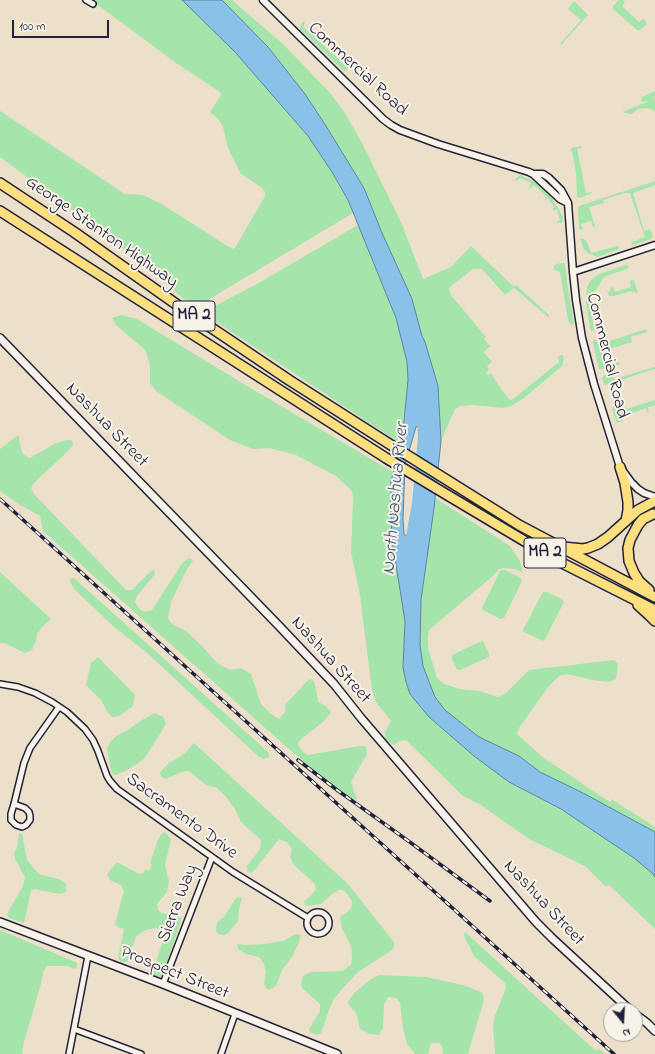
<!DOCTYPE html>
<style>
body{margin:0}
#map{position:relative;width:655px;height:1054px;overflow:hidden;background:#ede0cb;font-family:"Indie Flower",sans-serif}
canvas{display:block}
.north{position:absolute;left:603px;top:1002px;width:40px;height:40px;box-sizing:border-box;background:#f7f3e8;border:1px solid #a29fa3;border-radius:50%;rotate:162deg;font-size:11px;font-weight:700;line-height:16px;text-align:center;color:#22223b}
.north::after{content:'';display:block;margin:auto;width:14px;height:18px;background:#22223b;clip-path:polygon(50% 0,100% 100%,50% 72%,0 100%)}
.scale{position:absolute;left:12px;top:20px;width:97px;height:18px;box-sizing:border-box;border:2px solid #22223b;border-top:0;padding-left:5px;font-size:12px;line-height:14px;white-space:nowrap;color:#22223b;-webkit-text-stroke:3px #f7f3e8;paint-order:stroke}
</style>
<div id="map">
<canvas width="655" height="1054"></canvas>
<div class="north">N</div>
<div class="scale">100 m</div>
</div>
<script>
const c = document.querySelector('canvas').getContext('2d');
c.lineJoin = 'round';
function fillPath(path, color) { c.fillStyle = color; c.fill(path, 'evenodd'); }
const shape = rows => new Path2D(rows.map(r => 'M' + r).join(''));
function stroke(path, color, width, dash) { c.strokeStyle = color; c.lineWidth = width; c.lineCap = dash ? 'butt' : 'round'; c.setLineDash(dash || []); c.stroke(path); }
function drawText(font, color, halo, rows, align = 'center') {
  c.font = font + ' "Indie Flower",sans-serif'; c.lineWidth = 4; c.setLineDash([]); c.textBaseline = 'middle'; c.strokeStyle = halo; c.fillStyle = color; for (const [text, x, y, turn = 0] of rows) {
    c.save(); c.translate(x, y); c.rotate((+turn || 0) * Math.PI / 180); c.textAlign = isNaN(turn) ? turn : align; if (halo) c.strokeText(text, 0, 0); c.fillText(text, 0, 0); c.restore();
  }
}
const green = shape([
 [91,0,182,0,234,51,308,136,332,172,348,200,353,213,196,307,186,301,135,257,0,157,0,111,125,194,143,195,160,203,229,247,233,249,235,248,265,196,265,192,261,187,241,174,228,148,223,127,219,120,210,112,221,95,220,92,176,63],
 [222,0,232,0,284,45,330,93,343,110,361,141,401,222,423,279,451,267,471,246,514,287,516,285,549,315,549,317,548,317,514,288,505,295,482,269,473,269,450,287,449,289,451,295,486,337,484,339,490,346,484,352,492,362,487,366,489,370,486,373,488,375,491,373,501,389,510,400,513,399,559,362,558,357,561,355,563,355,564,359,562,366,524,398,511,406,503,408,472,405,460,406,455,409,441,441,438,386,425,342,422,336,364,188,326,126,305,94,268,47],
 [619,0,623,0,625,2,622,6,639,22,643,19,646,21,646,25,640,30,637,30,613,9,613,6],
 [574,1,588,15,561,45,560,44,581,20,568,9],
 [304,21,305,24,303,27,349,68,345,72,300,29,301,24],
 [655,91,655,96,649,100,655,97,655,112,653,110,648,108,638,109,634,112,632,114,625,113,622,112,649,101,642,102,641,100,642,97],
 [581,146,582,148,577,149,586,193,591,192,592,193,580,198,577,197,576,173,572,151,570,150,572,148],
 [520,175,535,182,550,195,562,215,563,218,562,223,556,222,560,220,557,210,552,210,554,207,548,198,544,201,546,196,534,185,528,190,531,183,520,178,516,181,515,179],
 [655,181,655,185,633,193,644,231,650,229,653,236,651,239,633,245,631,244,632,242,645,237,630,193,624,193,603,200,604,203,589,207,595,226,593,227,591,221,581,224,583,229,579,230,578,211,579,210,578,208,579,206],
 [358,225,396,318,407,362,408,380,401,444,206,315,205,313,211,308,257,284],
 [580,238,586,240,591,253,592,253,617,246,619,247,619,249,598,257,593,256,593,255,588,253,583,248],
 [564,263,565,264,568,289,574,324,572,325,569,323,568,319,560,272,555,270,554,268,554,266,556,264],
 [625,265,628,266,629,268,604,277,590,300,590,304,594,328,599,327,599,329,592,331,590,329,586,303,587,288,588,285,591,280,597,275],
 [631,280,633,280,634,281,638,293,637,293,631,291,614,296,609,296,608,293,612,287,613,287,615,292,631,287,630,282],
 [121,315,137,319,242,383,393,472,391,481,392,540,405,621,403,667,429,717,474,756,509,782,561,809,634,858,652,873,655,877,655,929,609,885,606,887,585,866,529,839,481,805,463,796,406,740,399,741,394,745,385,740,385,732,391,721,376,702,372,690,360,595,351,552,353,499,352,491,336,476,296,455,270,448,253,449,230,440,156,391,150,383,150,365,145,350,116,325,112,318],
 [646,329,647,332,631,337,632,342,606,350,607,352,604,353,608,364,610,363,611,364,618,362,619,363,621,364,605,369,599,369,594,348,593,340,596,339,598,345],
 [655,367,655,369,605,385,604,384,602,378,606,374,611,374,614,379],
 [655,400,655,405,648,407,649,413,647,412,646,408,622,417,623,421,617,423,612,409,613,407,621,404,626,409],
 [18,435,19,438,22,453,26,456,30,458,54,444,67,440,72,440,73,445,67,452,34,483,31,488,34,494,126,590,132,590,151,571,154,570,155,574,137,596,135,602,139,608,144,612,152,610,183,562,190,558,193,560,186,571,171,602,168,618,172,624,186,631,203,647,217,663,230,670,241,668,251,674,261,704,271,714,279,719,285,712,285,705,306,682,310,679,314,681,317,694,318,702,326,706,331,712,324,721,299,741,298,745,303,752,308,755,359,746,366,746,367,754,351,782,354,791,357,798,355,800,336,788,289,749,43,531,40,516,20,505,0,491,0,449],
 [435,498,510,546,520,561,523,573,515,569,503,568,499,569,494,575,429,630,428,637,428,648,437,678,444,684,460,689,479,691,498,697,506,693,529,670,614,660,618,664,616,679,609,682,592,680,567,674,559,676,548,687,519,728,517,734,545,759,582,783,582,784,610,802,612,799,613,800,655,827,655,832,583,793,540,772,519,756,479,737,445,710,435,697,423,666,420,645,421,600],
 [502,570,505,570,521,578,522,581,504,618,500,619,483,610,482,608,500,571],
 [0,572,51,619,42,627,37,634,36,641,32,650,25,653,4,643,0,643],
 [71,578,74,578,268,752,269,757,264,759,258,756,146,652,113,626,75,590,69,580],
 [543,592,547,592,563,600,564,602,545,639,543,641,524,632,523,630],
 [482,641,484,643,489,654,489,657,460,670,457,670,452,659,452,655],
 [98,657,135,695,132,707,119,716,112,717,107,711,101,700,86,685,91,663],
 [155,713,163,717,166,723,160,734,145,758,126,771,116,775,114,775,112,773,109,761,107,749,110,742,116,736,126,731,142,720],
 [194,743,348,884,394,942,394,946,392,950,358,972,345,986,334,999,330,1007,321,1033,317,1035,310,1032,309,1029,320,1011,320,1004,302,988,301,983,303,976,310,972,342,971,351,965,352,958,351,946,342,928,340,917,348,912,352,906,352,901,344,890,339,890,332,894,321,904,306,906,304,902,316,890,315,884,293,864,290,857,292,849,287,842,279,839,253,872,251,873,247,870,247,866,260,849,261,840,241,822,236,811,227,798,217,788,206,785,189,771,182,772,166,779,161,776,160,772,169,763,184,754],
 [165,832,171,839,165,865,167,874,169,881,167,892,157,904,158,910,162,913,181,917,181,921,162,976,159,977,150,974,149,972,155,965,162,943,164,934,161,930,155,928,146,930,136,936,128,961,121,962,118,958,124,929,118,927,115,924,124,891,121,885,110,880,107,874,117,862,139,874,143,873,146,869,149,871,152,865,150,863,158,840,162,833],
 [19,833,22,834,27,860,36,871,41,875,59,879,66,884,66,892,59,894,34,889,31,891,24,923,9,918,7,915,8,912,23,886,25,877,15,859,14,853,17,848],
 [237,897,242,898,239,909,238,921,228,933,224,935,218,934,216,931,217,922,223,918],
 [0,930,73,961,77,963,77,967,74,969,68,966,47,966,43,972,41,984,24,1042,22,1054,0,1054],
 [465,932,596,1051,599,1049,605,1054,495,1054,493,1026,495,1015,506,988,505,983,474,956,464,936],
 [296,934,301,935,298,944,292,957,282,970,276,986,268,990,264,984,266,973,264,964,259,957,246,954,238,949,237,944,246,945,265,944,283,941],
 [379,975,426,977,463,985,481,992,483,995,484,1000,468,1054,443,1054,442,1047,439,1043,431,1043,428,1054,415,1054,407,1044,403,1028,400,1003,396,998,388,997,384,1005,383,1028,379,1035,370,1034,360,1029,357,1017,355,1012,350,1007,348,1002,354,993,371,979]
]);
const water = shape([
 [182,0,222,0,268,47,305,94,326,126,364,188,382,233,412,299,422,336,425,342,438,386,441,441,434,508,421,600,420,645,423,666,435,697,445,710,479,737,519,756,540,772,583,793,655,832,655,877,652,873,634,858,561,809,509,782,474,756,429,717,410,694,406,682,403,667,405,621,392,540,391,514,391,481,402,441,408,380,407,362,396,318,348,200,332,172,308,136,268,90,234,51,182,0],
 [425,424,426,437,426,476,418,529,415,535,409,538,404,534,403,519,405,465,416,427,425,424]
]);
const river = shape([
 [409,552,418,504,424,437,422,408]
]);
const minor = shape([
 [86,0,93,4],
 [0,684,18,687,35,693,52,702,67,712,85,729,93,740,98,751,107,776,110,781,117,789,233,872,308,918],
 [14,804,25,808,29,812,30,816,30,820,26,825,22,827,16,825,11,820,11,814,14,804,24,763,30,748,59,707],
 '307 923a11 11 0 1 1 22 0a11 11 0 1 1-22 0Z',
 [163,984,212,857],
 [74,1029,141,1054],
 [69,1054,88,956],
 [221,1054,235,1014]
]);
const tertiary = shape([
 [263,0,383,119,391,125,400,130,438,144,529,172,533,174,560,199,568,203],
 [533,174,543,174,549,178,561,190,568,203,573,272,576,300,582,338,594,384,620,467,631,482,638,489,644,493,655,497],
 [573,272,655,245]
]);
const secondary = shape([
 [0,338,281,628,334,684,361,718,536,922,553,939,630,1010],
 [0,922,163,984,337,1054],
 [635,1014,647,1023,655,1031]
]);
const motorway = shape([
 [0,183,74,232,176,304,289,380,391,445,519,525,655,597],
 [0,211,386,458,439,490,558,561,655,610],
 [620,467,625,483,628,502,628,510,626,521],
 [563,547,583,549,588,548,598,544,608,537,638,510,655,501],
 [649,590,639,581,634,573,629,561,628,548,630,540,638,525,643,519,653,514],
 [638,605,650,616,655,621]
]);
const rail = shape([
 [0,499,614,1054],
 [298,760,337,790,407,840,490,901]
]);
const shields = [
 [194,316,42],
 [545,553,42]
];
const shieldNames = [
 ["MA 2",194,316],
 ["MA 2",545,553]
];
const streetNames = [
 ["Commercial Road",357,70,43],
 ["George Stanton Highway",101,233,35],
 ["Commercial Road",606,356,76],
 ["Nashua Street",106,426,46],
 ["Nashua Street",330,661,48],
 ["Sacramento Drive",181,817,36],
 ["Sierra Way",179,904,-69],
 ["Nashua Street",543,904,47],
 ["Prospect Street",174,974,22]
];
const waterNames = [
 ["North Nashua River",397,499,-85]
];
fillPath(green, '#a5e4ab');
fillPath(water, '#89c2e8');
stroke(water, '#6082a3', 1);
stroke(river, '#89c2e8', 12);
stroke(minor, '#22223b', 8);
stroke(tertiary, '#22223b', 9);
stroke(secondary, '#22223b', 10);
stroke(motorway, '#22223b', 12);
stroke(minor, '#f7f3e8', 5);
stroke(tertiary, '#f7f3e8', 6);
stroke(secondary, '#f7f3e8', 7);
stroke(motorway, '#fedf80', 9);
stroke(rail, '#22223b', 3.5);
stroke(rail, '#f7f3e8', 2, [6]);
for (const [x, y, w] of shields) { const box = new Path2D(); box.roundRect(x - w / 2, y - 15, w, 30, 3); c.fillStyle = '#f7f3e8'; c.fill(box); stroke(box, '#22223b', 1); }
drawText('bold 17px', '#22223b', null, shieldNames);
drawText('18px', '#22223b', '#f7f3e8', streetNames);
drawText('italic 19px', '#41526f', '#f7f3e8', waterNames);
</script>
